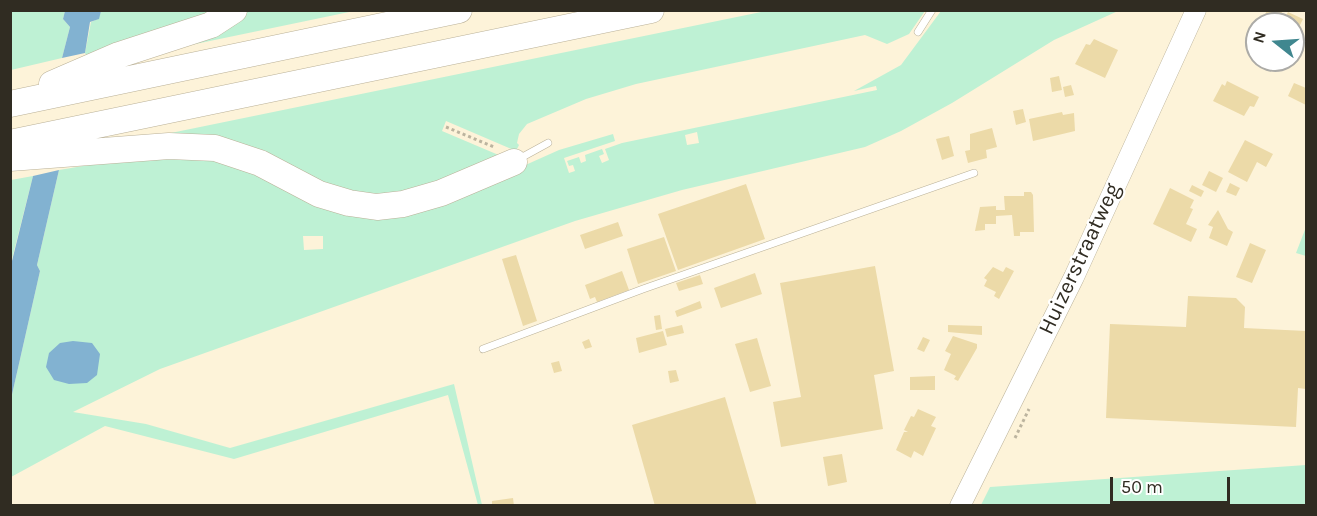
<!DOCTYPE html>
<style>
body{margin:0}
#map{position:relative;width:1317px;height:516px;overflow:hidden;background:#fdf3d9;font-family:Karla,sans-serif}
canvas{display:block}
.frame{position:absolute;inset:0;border:12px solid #302c22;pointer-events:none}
.north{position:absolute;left:1245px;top:12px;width:60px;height:60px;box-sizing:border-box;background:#fff;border:2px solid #acaba7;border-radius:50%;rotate:287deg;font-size:16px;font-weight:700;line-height:24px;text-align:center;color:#302c22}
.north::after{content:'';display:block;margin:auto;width:21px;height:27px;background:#40878f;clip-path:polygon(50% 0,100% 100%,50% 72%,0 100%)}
.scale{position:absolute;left:1110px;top:477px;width:120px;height:27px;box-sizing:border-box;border:3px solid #302c22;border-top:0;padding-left:8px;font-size:18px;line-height:21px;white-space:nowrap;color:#302c22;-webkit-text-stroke:4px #fff;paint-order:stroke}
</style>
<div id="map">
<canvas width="1317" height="516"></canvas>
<div class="frame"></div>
<div class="north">N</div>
<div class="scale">50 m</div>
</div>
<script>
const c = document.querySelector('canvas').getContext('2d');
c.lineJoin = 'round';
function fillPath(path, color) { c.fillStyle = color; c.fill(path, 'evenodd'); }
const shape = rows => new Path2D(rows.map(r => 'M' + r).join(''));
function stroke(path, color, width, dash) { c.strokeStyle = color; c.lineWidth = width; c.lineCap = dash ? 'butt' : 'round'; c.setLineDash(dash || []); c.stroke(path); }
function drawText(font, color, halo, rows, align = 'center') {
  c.font = font + ' Karla,sans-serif'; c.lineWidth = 4.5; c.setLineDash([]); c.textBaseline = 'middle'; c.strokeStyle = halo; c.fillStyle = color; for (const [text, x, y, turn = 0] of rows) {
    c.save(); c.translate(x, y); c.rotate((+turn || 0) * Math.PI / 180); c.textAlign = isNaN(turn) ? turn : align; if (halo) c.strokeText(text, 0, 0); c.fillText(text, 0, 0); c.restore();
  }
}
const green = shape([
 [10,11,65,11,63,19,70,27,62,58,11,70],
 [101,11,224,11,87,57,85,53,91,22,98,19],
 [240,11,354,11,157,52],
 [766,11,925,11,909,34,887,44,865,35,636,84,586,99,527,124,519,134,517,143,519,145,516,151,446,121,442,131,508,159,379,201,283,169,122,143],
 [941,11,1118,11,1054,40,952,103,901,131,865,147,682,190,575,221,160,369,73,412,146,424,230,448,454,384,482,505,478,505,448,395,234,459,105,426,11,477,11,399,40,271,37,265,59,170,107,162,210,155,336,207,483,184,559,150,613,134,615,141,564,158,569,173,575,171,573,165,569,166,567,161,579,157,581,163,586,161,585,155,602,149,604,154,599,156,602,163,609,160,605,149,622,143,877,90,876,86,854,91,901,65],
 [697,132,699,143,687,145,685,135],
 [303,236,323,236,323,249,304,250],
 [33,176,11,263,11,265,11,180],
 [1306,227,1306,256,1296,253],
 [1306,465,1306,505,981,505,990,487]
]);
const water = shape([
 [65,11,101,11,99,19,90,22,85,53,62,58,70,27,63,19],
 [59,170,37,265,40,271,11,399,11,265,33,176],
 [73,341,92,343,100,354,97,375,87,383,69,384,54,380,46,367,49,353,60,343]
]);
const building = shape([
 [1267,10,1279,10,1286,16,1288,12,1303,19,1297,31,1293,29,1293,24,1257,24,1257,40,1250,36,1260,16,1264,17],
 [1094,39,1118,50,1105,78,1075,64,1086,44,1090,45],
 [1059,76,1062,90,1052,92,1050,78],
 [1227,81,1259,97,1254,107,1250,106,1244,116,1213,101,1222,84,1225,86],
 [1294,83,1306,88,1306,105,1288,96],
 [1071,85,1074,95,1065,97,1063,87],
 [1023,109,1026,122,1016,125,1013,111],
 [1062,112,1063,115,1074,113,1075,131,1033,141,1029,119],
 [992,128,997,147,986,150,987,158,968,163,965,151,970,150,970,134],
 [949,136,954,156,942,160,936,139],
 [1245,140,1273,154,1266,167,1257,162,1247,182,1228,172],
 [1209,171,1223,178,1216,192,1202,185],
 [1230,183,1240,188,1236,196,1226,192],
 [746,184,765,239,678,270,658,214],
 [1192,185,1204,191,1201,197,1189,191],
 [1170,188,1194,200,1190,208,1193,209,1186,224,1197,229,1191,242,1153,224],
 [1024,192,1031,192,1033,195,1034,232,1020,232,1020,236,1014,236,1012,215,996,216,996,224,985,224,985,230,975,231,980,207,996,206,996,210,1005,210,1004,196,1024,196],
 [1218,210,1228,229,1233,232,1227,246,1209,238,1213,227,1208,225],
 [618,222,623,236,585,249,580,235],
 [664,237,676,271,638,284,627,249],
 [1250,243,1266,250,1252,283,1236,277],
 [516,255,537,321,523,326,502,259],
 [875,266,894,371,874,375,883,429,781,447,773,402,801,397,780,283],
 [993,267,1003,272,1006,267,1014,271,999,299,994,296,996,292,984,286,987,280,984,278],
 [622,271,629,290,597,302,595,297,590,299,585,285],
 [755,273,762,294,721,308,714,288],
 [700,275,703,284,679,291,676,283],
 [1188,296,1236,298,1245,307,1244,328,1306,331,1306,389,1298,388,1296,427,1106,418,1110,324,1186,327],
 [700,301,702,308,677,317,675,311],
 [660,315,662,329,656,330,654,316],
 [682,325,684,333,667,337,665,329],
 [948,325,982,326,982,335,948,332],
 [663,331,667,345,639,353,636,338],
 [953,336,977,344,977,348,958,381,954,379,956,376,944,370,951,354,945,351],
 [923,337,930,340,924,352,917,349],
 [757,338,771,386,750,392,735,344],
 [589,339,592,347,585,349,582,342],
 [559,361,562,371,554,373,551,363],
 [676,370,679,381,670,383,668,371],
 [935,376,935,390,910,390,910,377],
 [725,397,757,506,655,506,632,425],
 [918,409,936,417,931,426,936,428,923,456,914,451,911,458,896,450,904,432,908,432,904,430,911,416,914,417],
 [842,454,847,482,828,486,823,457],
 [513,498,514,506,492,506,492,501]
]);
const path = shape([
 [446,127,494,147],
 [1015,438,1029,409]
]);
const lane = shape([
 [918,32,932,10],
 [517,160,548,143],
 [483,349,643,289,974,173]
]);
const secondary = shape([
 [960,506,1074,277,1196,10]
]);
const highway = shape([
 [52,84,119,55,211,25,234,10],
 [10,104,459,10],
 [10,143,651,10],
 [10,158,169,146,215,148,260,163,319,194,349,203,377,207,403,204,441,193,514,162]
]);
const streetNames = [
 ["Huizerstraatweg",1080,259,-65]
];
fillPath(green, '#bef1d4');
fillPath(water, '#82b2d1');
fillPath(building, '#ecdaa8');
stroke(lane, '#bab198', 8);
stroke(secondary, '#bab198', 21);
stroke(highway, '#bab198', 27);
stroke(path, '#bcb49f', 3, [3, 3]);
stroke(lane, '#fff', 7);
stroke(secondary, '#fff', 20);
stroke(highway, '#fff', 26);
drawText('22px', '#302c22', '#fff', streetNames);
</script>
